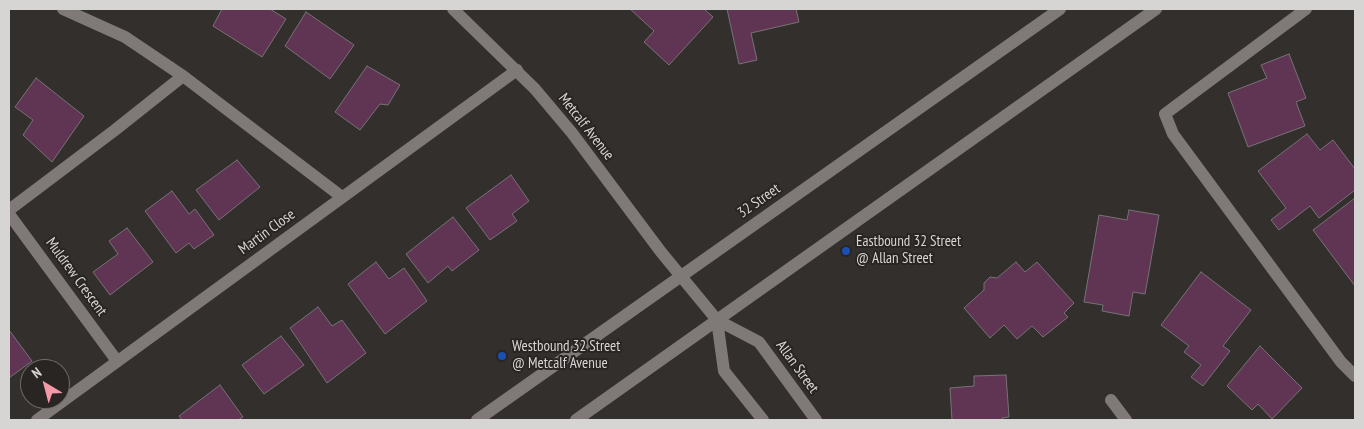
<!DOCTYPE html>
<style>
body{margin:0}
#map{position:relative;width:1364px;height:429px;overflow:hidden;background:#332f2d;font-family:"PT Sans Narrow",sans-serif}
canvas{display:block}
.frame{position:absolute;inset:0;border:10px solid #d7d5d4;pointer-events:none}
.north{position:absolute;left:20px;top:359px;width:50px;height:50px;box-sizing:border-box;background:#292523;border:1px solid #6f6b6a;border-radius:50%;rotate:323deg;font-size:14px;font-weight:700;line-height:20px;text-align:center;color:#d7d5d4}
.north::after{content:'';display:block;margin:auto;width:18px;height:22px;background:#f49aa6;clip-path:polygon(50% 0,100% 100%,50% 72%,0 100%)}
</style>
<div id="map">
<canvas width="1364" height="429"></canvas>
<div class="frame"></div>
<div class="north">N</div>
</div>
<script>
const c = document.querySelector('canvas').getContext('2d');
c.lineJoin = 'round';
function fillPath(path, color) { c.fillStyle = color; c.fill(path, 'evenodd'); }
const shape = rows => new Path2D(rows.map(r => 'M' + r).join(''));
function stroke(path, color, width, dash) { c.strokeStyle = color; c.lineWidth = width; c.lineCap = dash ? 'butt' : 'round'; c.setLineDash(dash || []); c.stroke(path); }
function drawText(font, color, halo, rows, align = 'center') {
  c.font = font + ' "PT Sans Narrow",sans-serif'; c.lineWidth = 4; c.setLineDash([]); c.textBaseline = 'middle'; c.strokeStyle = halo; c.fillStyle = color; for (const [text, x, y, turn = 0] of rows) {
    c.save(); c.translate(x, y); c.rotate((+turn || 0) * Math.PI / 180); c.textAlign = isNaN(turn) ? turn : align; if (halo) c.strokeText(text, 0, 0); c.fillText(text, 0, 0); c.restore();
  }
}
const building = shape([
 [222,9,270,9,286,19,262,57,213,26,222,9],
 [630,9,704,9,713,17,669,65,644,42,654,31,630,9],
 [727,9,796,9,799,22,751,33,757,60,739,64,727,9],
 [306,12,354,45,330,79,285,46,306,12],
 [1289,54,1306,98,1296,102,1305,126,1248,147,1228,93,1267,78,1261,65,1289,54],
 [367,66,400,85,388,105,380,104,360,130,335,112,367,66],
 [36,78,84,116,52,162,23,135,33,120,15,107,36,78],
 [1307,134,1320,150,1333,140,1355,169,1355,190,1319,218,1310,206,1279,230,1271,220,1286,208,1258,171,1307,134],
 [237,160,260,187,219,220,196,190,237,160],
 [511,175,529,201,512,214,517,221,490,240,466,208,511,175],
 [172,191,189,214,195,209,214,235,194,249,189,243,176,253,145,211,172,191],
 [1355,198,1355,286,1313,230,1355,198],
 [1129,210,1159,215,1145,294,1133,292,1129,316,1102,311,1103,305,1084,302,1099,215,1127,220,1129,210],
 [453,217,479,250,452,271,448,266,428,283,406,254,453,217],
 [127,228,153,262,110,295,93,272,118,254,109,241,127,228],
 [376,262,389,279,404,268,427,301,385,334,348,284,376,262],
 [1016,262,1025,272,1037,262,1074,303,1064,313,1068,317,1043,337,1032,326,1017,339,1004,325,990,338,964,308,984,290,984,283,990,277,997,278,1016,262],
 [1201,272,1251,310,1223,346,1230,351,1203,386,1191,377,1201,365,1184,352,1189,346,1161,325,1201,272],
 [318,307,332,326,342,320,366,353,327,383,290,328,318,307],
 [9,330,32,361,9,378,9,330],
 [281,336,304,365,264,394,242,365,281,336],
 [1260,346,1302,388,1272,419,1258,404,1252,410,1227,386,1260,346],
 [1006,375,1009,417,1002,418,1002,420,952,420,950,388,974,386,974,376,1006,375],
 [220,385,243,417,238,420,182,420,179,416,220,385]
]);
const lane = shape([
 [63,9,125,37,183,76,342,197],
 [1306,9,1165,114,1173,134,1341,362,1355,376],
 [9,210,115,130,183,76]
]);
const street = shape([
 [9,214,117,361],
 [1111,400,1126,420],
 [37,420,517,70]
]);
const secondary = shape([
 [453,9,535,89,572,133,661,252,717,320,759,342,816,420],
 [717,320,724,371,763,420],
 [477,420,1060,9],
 [576,420,1156,9]
]);
const markers = [
 [846,251,5,"#1a4fb4"],
 [502,356,5,"#1a4fb4"]
];
const streetNames = [
 ["Metcalf Avenue",586,127,52],
 ["32 Street",759,201,-35],
 ["Martin Close",267,232,-36],
 ["Muldrew Crescent",76,277,54],
 ["Allan Street",797,367,54]
];
const poiNames = [
 ["Eastbound 32 Street",856,242],
 ["@ Allan Street",856,259],
 ["Westbound 32 Street",512,347],
 ["@ Metcalf Avenue",512,364]
];
fillPath(building, '#603554');
stroke(building, '#777275', 1);
stroke(lane, '#7f7a78', 12);
stroke(street, '#7f7a78', 12);
stroke(secondary, '#7f7a78', 12);
for (const [x, y, r, color] of markers) { const dot = new Path2D(); dot.arc(x, y, r, 0, 2 * Math.PI); c.fillStyle = color; c.fill(dot); stroke(dot, '#292523', 2); }
drawText('15px', '#d7d5d4', '#292523', streetNames);
drawText('15px', '#d7d5d4', '#292523', poiNames, 'left');
</script>
